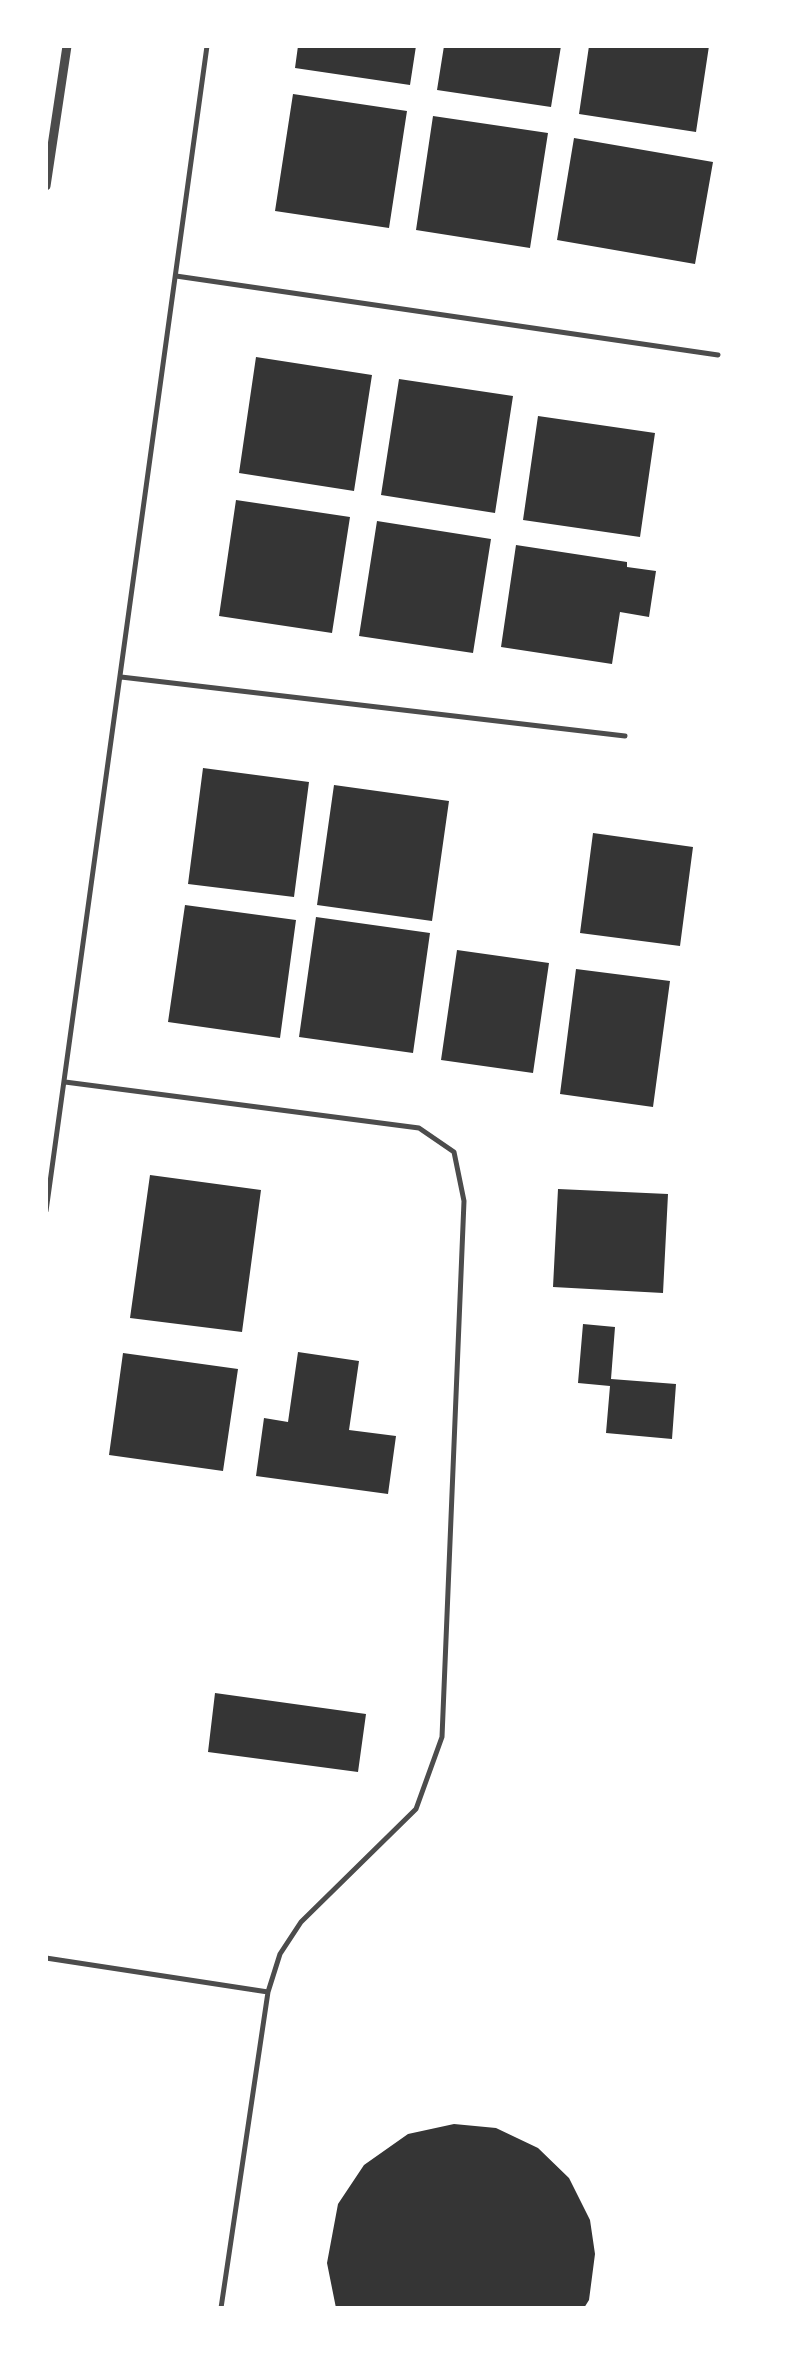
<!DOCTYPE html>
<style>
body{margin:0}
#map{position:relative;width:788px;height:2354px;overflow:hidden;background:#fff;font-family:"DejaVu Sans",sans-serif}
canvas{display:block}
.frame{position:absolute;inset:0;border:48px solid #fff;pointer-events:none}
</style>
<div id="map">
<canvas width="788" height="2354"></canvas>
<div class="frame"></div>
</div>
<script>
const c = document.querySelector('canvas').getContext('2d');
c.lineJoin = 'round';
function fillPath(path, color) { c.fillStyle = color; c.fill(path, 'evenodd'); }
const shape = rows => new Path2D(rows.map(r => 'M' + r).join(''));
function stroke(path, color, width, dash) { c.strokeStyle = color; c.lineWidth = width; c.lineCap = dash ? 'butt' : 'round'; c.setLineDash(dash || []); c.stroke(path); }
const building = shape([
 [298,46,416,46,410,85,295,68],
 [444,46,561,46,551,107,437,90],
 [589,46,709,46,696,132,579,114],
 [293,94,407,111,389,228,275,211],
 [433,116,548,133,530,248,416,230],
 [574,138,713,162,695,264,557,240],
 [256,357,372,375,354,491,239,473],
 [399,379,513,396,495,513,381,495],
 [538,416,655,433,640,537,523,520],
 [236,500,350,517,332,633,219,616],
 [377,521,491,539,473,653,359,636],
 [516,545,627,562,627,567,656,571,649,617,620,612,612,664,501,647],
 [203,768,309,782,294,897,188,884],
 [334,785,449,801,432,921,317,905],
 [593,833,693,847,680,946,580,933],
 [185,905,296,920,280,1038,168,1022],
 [316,917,430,933,413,1053,299,1037],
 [457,950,549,963,533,1073,441,1060],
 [576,969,670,981,653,1107,560,1094],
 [150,1175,261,1190,242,1332,130,1318],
 [558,1189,668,1194,663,1293,553,1287],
 [583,1324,615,1327,611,1379,676,1384,672,1439,606,1433,610,1386,578,1383],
 [298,1352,359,1361,349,1430,396,1436,388,1494,256,1476,264,1418,288,1422],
 [123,1353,238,1369,223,1471,109,1455],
 [215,1693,366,1714,358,1772,208,1752],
 [454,2124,496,2128,538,2148,569,2178,590,2220,595,2254,589,2300,584,2308,336,2308,327,2263,338,2204,364,2165,408,2134]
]);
const minor = shape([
 [176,276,718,355],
 [121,677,625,736],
 [65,1082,419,1128,454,1152,464,1201,442,1737,416,1809,301,1922,280,1954,268,1992,221,2308],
 [46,1211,207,46],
 [46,1958,268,1992]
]);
const tertiary = shape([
 [46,186,67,46]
]);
fillPath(building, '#353535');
stroke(minor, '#4c4c4c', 5);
stroke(tertiary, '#4c4c4c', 9);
</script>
